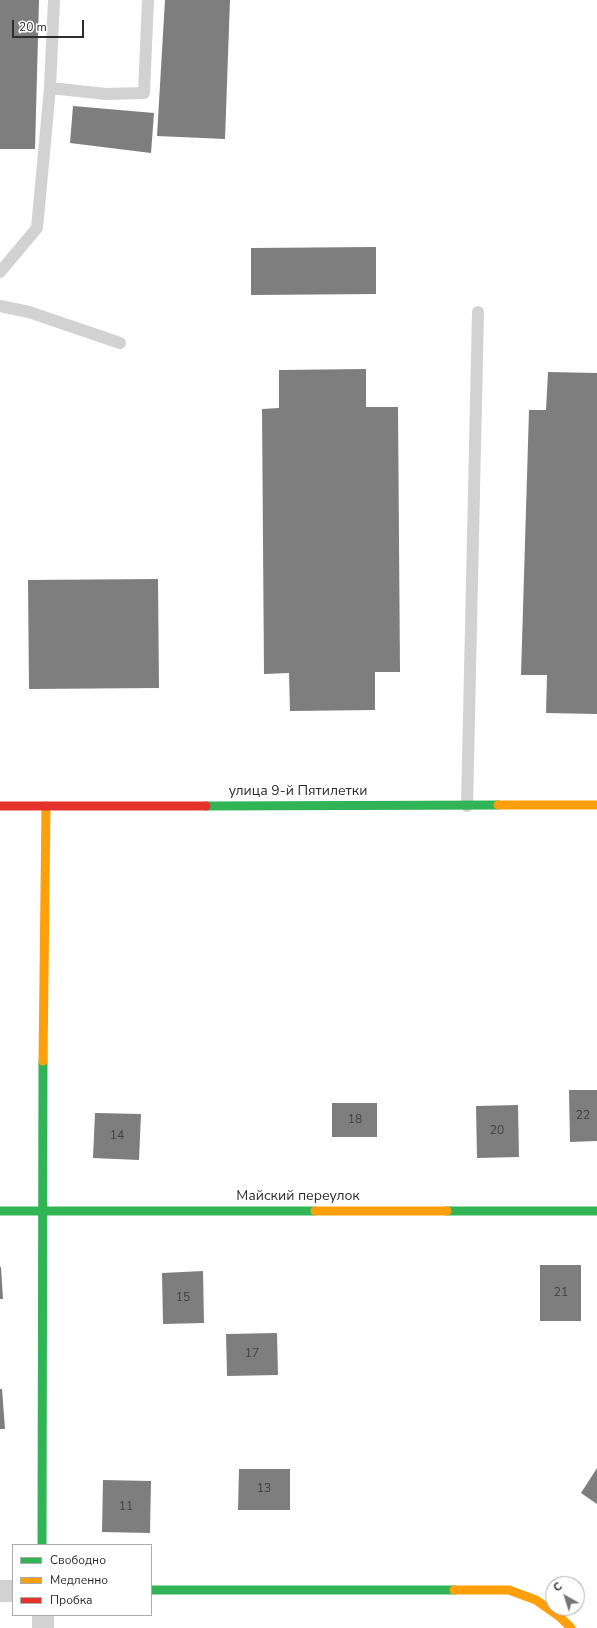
<!DOCTYPE html>
<meta charset="utf-8">
<style>
body{margin:0}
#map{position:relative;width:597px;height:1628px;overflow:hidden;background:#fff;font-family:"Nunito Sans",sans-serif}
canvas{display:block}
.legend{position:absolute;left:12px;top:1544px;width:140px;height:72px;box-sizing:border-box;background:#fff;border:1px solid #ababab;margin:0;padding:5px 7px;list-style:none;font-size:12px;color:#2d2d2d}
.legend li{display:flex;align-items:center;gap:8px;height:20px}
.legend b{width:20px;border:1px solid #ababab}
.north{position:absolute;left:545px;top:1576px;width:40px;height:40px;box-sizing:border-box;background:#fff;border:1px solid #ababab;border-radius:50%;rotate:321deg;font-size:11px;font-weight:700;line-height:16px;text-align:center;color:#2d2d2d}
.north::after{content:'';display:block;margin:auto;width:14px;height:18px;background:#767676;clip-path:polygon(50% 0,100% 100%,50% 72%,0 100%)}
.scale{position:absolute;left:12px;top:20px;width:72px;height:18px;box-sizing:border-box;border:2px solid #2d2d2d;border-top:0;padding-left:5px;font-size:12px;line-height:14px;white-space:nowrap;color:#2d2d2d;-webkit-text-stroke:3px #fff;paint-order:stroke}
</style>
<div id="map">
<canvas width="597" height="1628"></canvas>
<ul class="legend">
<li><b style="height:5px;background:#30b455"></b>Свободно</li>
<li><b style="height:5px;background:#ff9f0a"></b>Медленно</li>
<li><b style="height:5px;background:#e5322d"></b>Пробка</li>
</ul>
<div class="north">С</div>
<div class="scale">20 m</div>
</div>
<script>
const c = document.querySelector('canvas').getContext('2d');
c.lineJoin = 'round';
function fillPath(path, color) { c.fillStyle = color; c.fill(path, 'evenodd'); }
const shape = rows => new Path2D(rows.map(r => 'M' + r).join(''));
function stroke(path, color, width, dash) { c.strokeStyle = color; c.lineWidth = width; c.lineCap = dash ? 'butt' : 'round'; c.setLineDash(dash || []); c.stroke(path); }
function drawText(font, color, halo, rows, align = 'center') {
  c.font = font + ' "Nunito Sans",sans-serif'; c.lineWidth = 4; c.setLineDash([]); c.textBaseline = 'middle'; c.strokeStyle = halo; c.fillStyle = color; for (const [text, x, y, turn = 0] of rows) {
    c.save(); c.translate(x, y); c.rotate((+turn || 0) * Math.PI / 180); c.textAlign = isNaN(turn) ? turn : align; if (halo) c.strokeText(text, 0, 0); c.fillText(text, 0, 0); c.restore();
  }
}
const building = shape([
 [0,0,39,0,35,149,0,149],
 [165,0,230,0,225,139,157,136],
 [73,106,154,113,151,153,70,143],
 [376,247,376,294,251,295,251,248],
 [366,369,366,407,398,407,400,672,375,672,375,710,290,711,289,673,264,674,262,409,279,408,279,370],
 [548,372,597,373,597,714,546,713,547,675,521,675,529,410,546,410],
 [158,579,159,688,29,689,28,580],
 [569,1090,597,1090,597,1141,570,1142],
 [332,1103,377,1103,377,1137,332,1137],
 [518,1105,519,1157,477,1158,476,1106],
 [95,1113,141,1114,139,1160,93,1158],
 [540,1265,581,1265,581,1321,540,1321],
 [0,1267,1,1267,3,1299,0,1299],
 [203,1271,204,1323,163,1324,162,1273],
 [277,1333,278,1375,227,1376,226,1334],
 [0,1389,2,1389,5,1429,0,1429],
 [597,1468,597,1504,581,1493],
 [239,1469,290,1469,290,1510,238,1510],
 [103,1480,151,1481,150,1533,102,1532]
]);
const lane = shape([
 [50,88,106,94,144,93,148,0],
 [0,272,37,228,50,88,54,0],
 [0,306,29,312,120,343],
 [467,806,478,312]
]);
const street = shape([
 [0,1591,13,1591],
 [43,1615,43,1628]
]);
const fast = shape([
 [206,806,498,805],
 [0,1211,315,1211],
 [447,1211,597,1211],
 [42,1545,43,1061],
 [151,1590,454,1590]
]);
const slow = shape([
 [498,805,597,805],
 [43,1061,46,806],
 [315,1211,447,1211],
 [454,1590,509,1590,536,1600,560,1617,571,1628]
]);
const jam = shape([
 [0,806,206,806]
]);
const numberNames = [
 ["22",583,1116],
 ["18",355,1120],
 ["20",497,1131],
 ["14",117,1136],
 ["21",561,1293],
 ["15",183,1298],
 ["17",252,1354],
 ["13",264,1489],
 ["11",126,1507]
];
const streetNames = [
 ["улица 9-й Пятилетки",298,792],
 ["Майский переулок",298,1197]
];
fillPath(building, '#7e7e7e');
stroke(lane, '#d2d2d2', 12);
stroke(street, '#d2d2d2', 22);
stroke(fast, '#30b455', 9);
stroke(slow, '#ff9f0a', 9);
stroke(jam, '#e5322d', 9);
drawText('12px', '#414141', null, numberNames);
drawText('14px', '#2d2d2d', '#fff', streetNames);
</script>
